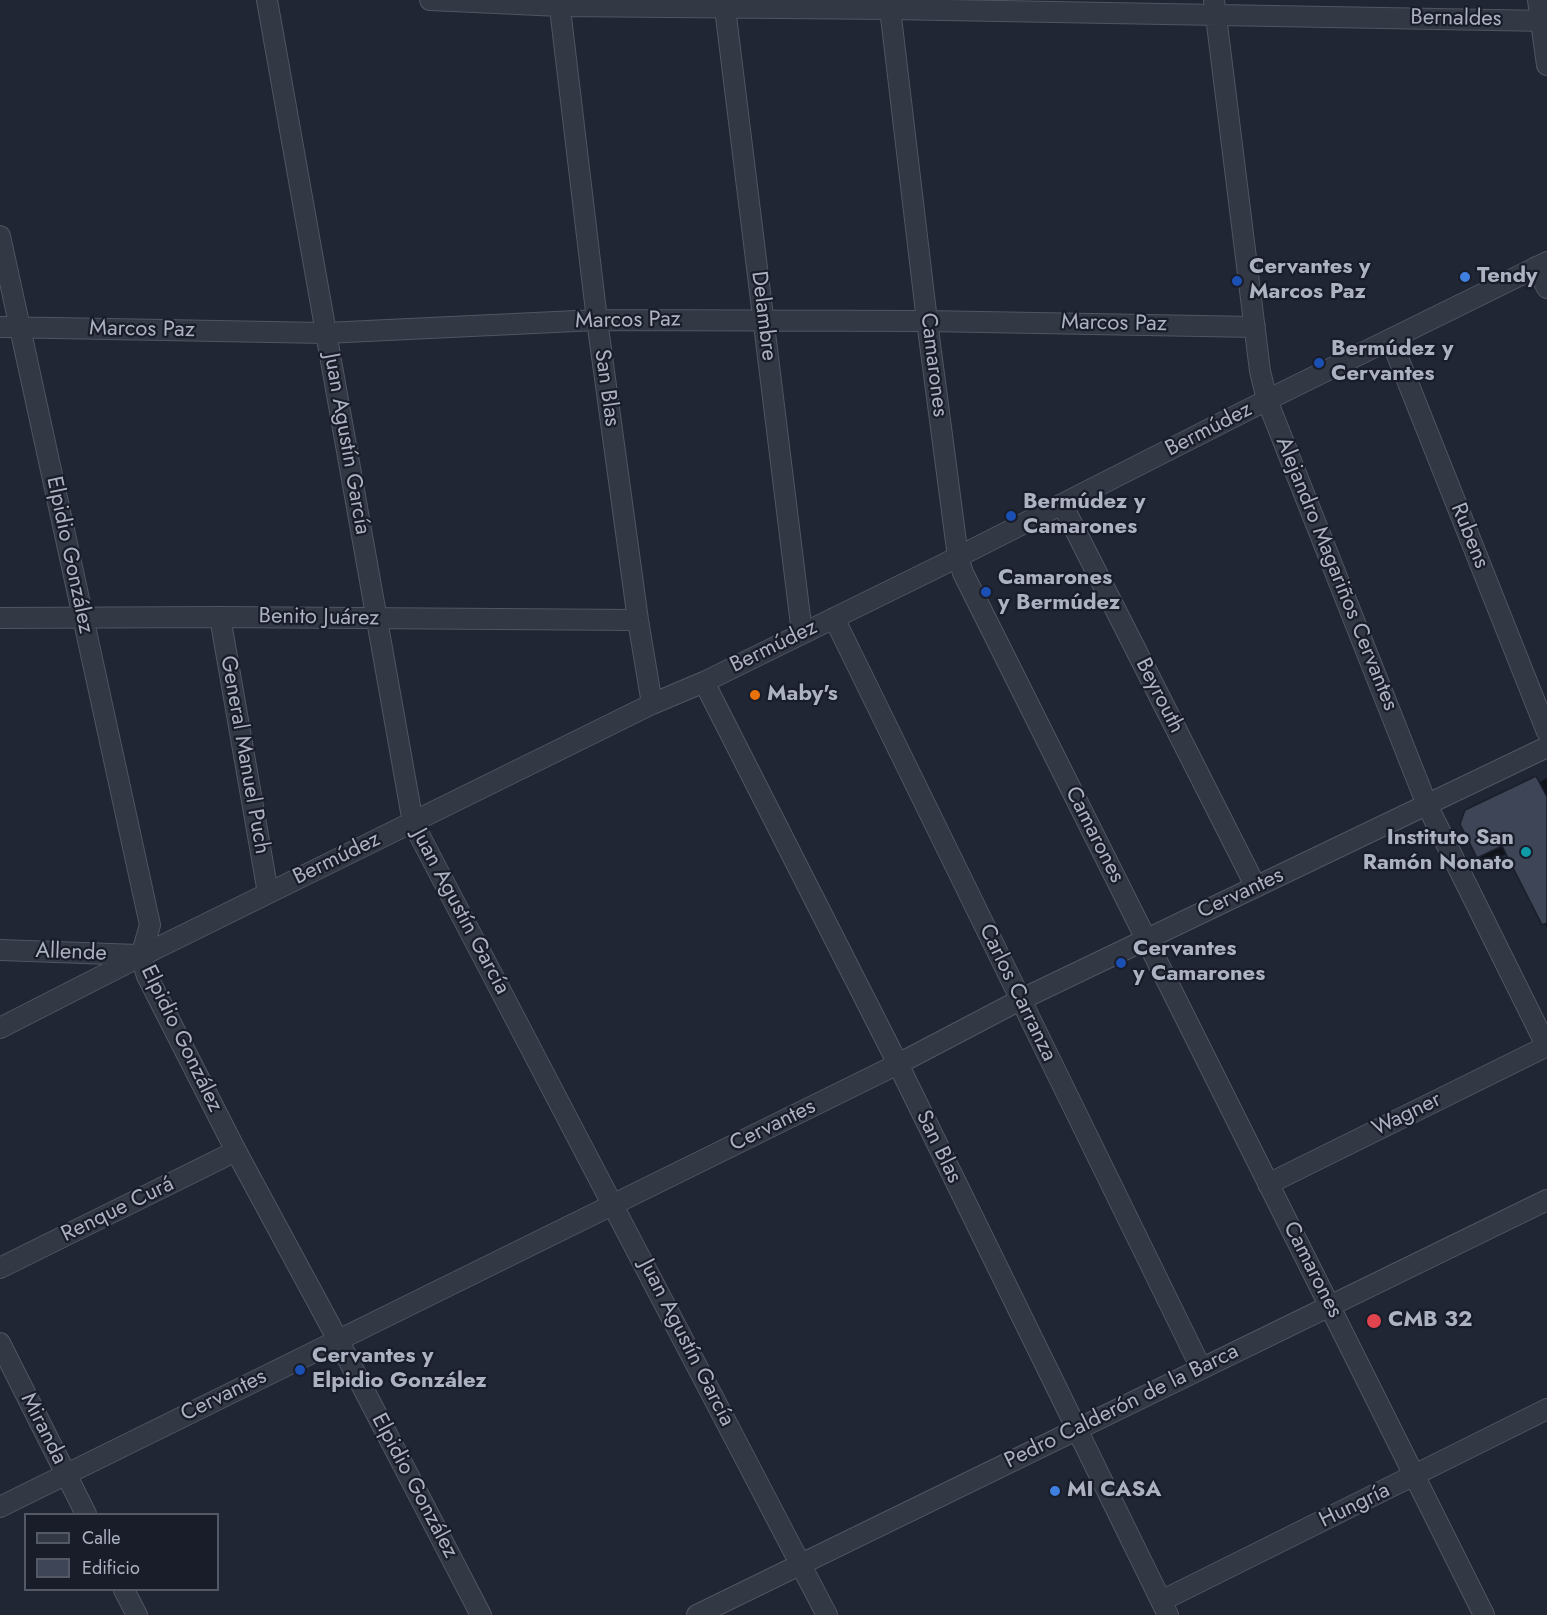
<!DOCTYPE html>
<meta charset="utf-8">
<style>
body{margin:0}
#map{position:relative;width:1547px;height:1615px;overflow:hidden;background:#202634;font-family:Jost,sans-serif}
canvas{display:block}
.legend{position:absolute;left:24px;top:1513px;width:195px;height:78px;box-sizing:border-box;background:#191d2a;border:2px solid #545967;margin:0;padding:8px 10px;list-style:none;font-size:18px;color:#adb2c2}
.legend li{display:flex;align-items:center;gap:12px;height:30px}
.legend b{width:30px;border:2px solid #545967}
</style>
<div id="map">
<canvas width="1547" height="1615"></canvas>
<ul class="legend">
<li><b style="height:8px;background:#333845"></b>Calle</li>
<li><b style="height:16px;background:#3e4557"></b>Edificio</li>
</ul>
</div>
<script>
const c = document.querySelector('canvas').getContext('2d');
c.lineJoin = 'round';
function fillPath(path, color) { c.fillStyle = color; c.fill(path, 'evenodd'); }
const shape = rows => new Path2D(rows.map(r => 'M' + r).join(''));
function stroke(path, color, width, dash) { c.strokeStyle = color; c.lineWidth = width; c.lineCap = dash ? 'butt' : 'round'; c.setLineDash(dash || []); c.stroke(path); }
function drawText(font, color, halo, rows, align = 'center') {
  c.font = font + ' Jost,sans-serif'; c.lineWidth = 4.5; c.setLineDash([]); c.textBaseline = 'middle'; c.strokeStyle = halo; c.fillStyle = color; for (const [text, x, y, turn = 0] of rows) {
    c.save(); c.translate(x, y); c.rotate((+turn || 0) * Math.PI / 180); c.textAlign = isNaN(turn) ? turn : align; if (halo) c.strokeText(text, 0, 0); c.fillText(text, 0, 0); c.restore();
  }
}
const shadow = shape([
 [1536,778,1540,782,1547,778,1547,928,1508,853,1485,864,1478,857]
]);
const building = shape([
 [1536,776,1547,797,1547,923,1542,925,1502,846,1477,858,1460,824,1465,810,1536,776]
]);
const minor = shape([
 [267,0,413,823,827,1615],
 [430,0,560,6,890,9,1547,21],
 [559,0,597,320,638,620,652,704],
 [724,0,802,633],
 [889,0,927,321,958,557,963,573,1484,1615],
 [1214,0,1260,371,1267,400,1427,805,1547,1047],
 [1538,0,1547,65],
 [0,236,150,925,141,956,147,976,236,1151,338,1340,481,1615],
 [1536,267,1547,288],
 [0,327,325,333,597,320,927,321,1255,327],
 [1391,340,1547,732],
 [1062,504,1256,887],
 [220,617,268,893],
 [0,618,220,617,638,620],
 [834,618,1201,1368],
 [704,682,898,1064,1168,1615],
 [0,950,138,955],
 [0,1028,141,956,652,704,704,682,940,566,1267,400,1547,262],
 [1268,1184,1547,1046],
 [0,1268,236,1151],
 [0,1343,86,1514],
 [0,1507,898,1064,1020,1000,1547,747],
 [124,1590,137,1615],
 [1161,1601,1547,1409],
 [697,1615,1547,1200]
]);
const markers = [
 [1465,277,6,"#3f7fe0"],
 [1237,281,6,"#1a4fb4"],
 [1319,363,6,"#1a4fb4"],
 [1011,516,6,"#1a4fb4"],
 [986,592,6,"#1a4fb4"],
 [755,695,6,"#e8710a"],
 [1526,852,6,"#0f9aa8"],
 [1121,963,6,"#1a4fb4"],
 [1374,1321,8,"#e0444e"],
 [300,1370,6,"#1a4fb4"],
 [1055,1491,6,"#3f7fe0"]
];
const streetNames = [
 ["Bernaldes",1456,19,1],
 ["Delambre",763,316,83],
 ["Marcos Paz",628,321,-1],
 ["Marcos Paz",1114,324,1],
 ["Marcos Paz",142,330,1],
 ["Camarones",933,365,83],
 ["San Blas",606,388,82],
 ["Bermúdez",1209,430,-27],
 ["Juan Agustín García",346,444,80],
 ["Rubens",1469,536,68],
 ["Elpidio González",69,555,78],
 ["Alejandro Magariños Cervantes",1336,574,68],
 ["Benito Juárez",319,618,1],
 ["Bermúdez",774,647,-26],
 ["Beyrouth",1159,696,63],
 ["General Manuel Puch",244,755,80],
 ["Camarones",1094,835,63],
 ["Bermúdez",337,859,-26],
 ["Cervantes",1241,894,-25],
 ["Juan Agustín García",460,912,62],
 ["Allende",71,953,2],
 ["Carlos Carranza",1017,993,64],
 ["Elpidio González",181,1039,64],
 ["Wagner",1407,1115,-26],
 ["Cervantes",773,1126,-26],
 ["San Blas",938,1147,64],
 ["Renque Curá",118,1210,-26],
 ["Camarones",1312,1270,63],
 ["Juan Agustín García",686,1343,63],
 ["Cervantes",224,1396,-26],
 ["Pedro Calderón de la Barca",1122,1407,-26],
 ["Miranda",43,1429,63],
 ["Elpidio González",414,1486,62],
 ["Hungría",1355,1506,-26]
];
const poiNames = [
 ["Cervantes y",1249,268],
 ["Marcos Paz",1249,293],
 ["Tendy",1477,277],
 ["Bermúdez y",1331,350],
 ["Cervantes",1331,375],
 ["Bermúdez y",1023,503],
 ["Camarones",1023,528],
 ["Camarones",998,579],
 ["y Bermúdez",998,604],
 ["Maby's",767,695],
 ["Instituto San",1514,839,"right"],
 ["Ramón Nonato",1514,864,"right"],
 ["Cervantes",1133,950],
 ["y Camarones",1133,975],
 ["CMB 32",1388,1321],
 ["Cervantes y",312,1357],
 ["Elpidio González",312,1382],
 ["MI CASA",1067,1491]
];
fillPath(shadow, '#0007');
fillPath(building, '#3e4557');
stroke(building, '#1b1f2c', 1.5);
stroke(minor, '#515563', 22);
stroke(minor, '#333845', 20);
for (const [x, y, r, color] of markers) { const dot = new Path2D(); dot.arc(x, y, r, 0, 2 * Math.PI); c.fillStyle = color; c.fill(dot); stroke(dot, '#191d2a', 2); }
drawText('22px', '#adb2c2', '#191d2a', streetNames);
drawText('bold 22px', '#adb2c2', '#191d2a', poiNames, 'left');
</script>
